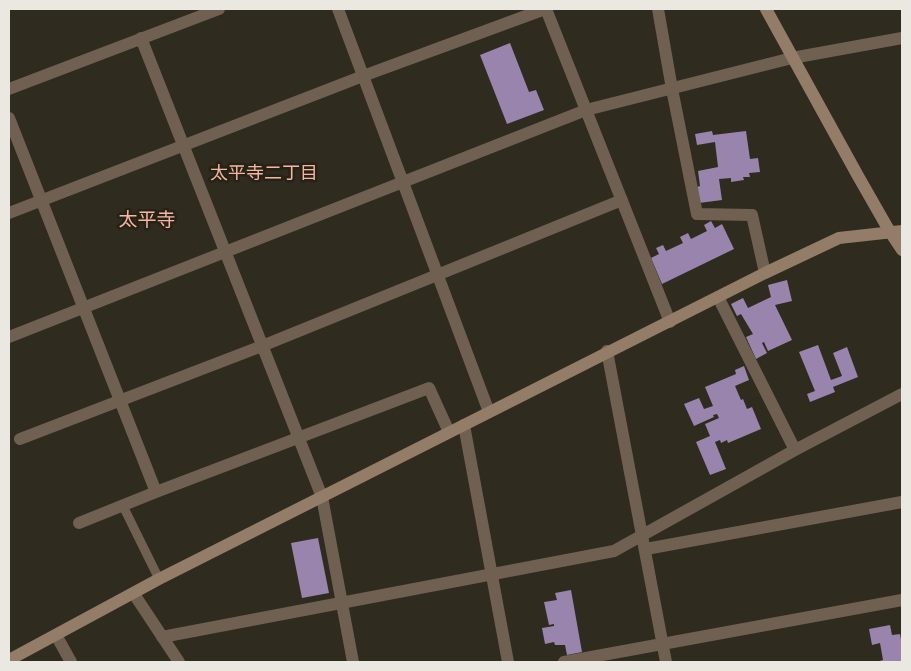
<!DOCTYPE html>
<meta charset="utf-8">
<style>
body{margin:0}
#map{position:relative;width:911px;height:671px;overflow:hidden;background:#2f2b1f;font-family:Montserrat,sans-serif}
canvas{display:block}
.frame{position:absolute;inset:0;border:10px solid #eae8e0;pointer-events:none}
</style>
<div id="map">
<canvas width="911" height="671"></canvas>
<div class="frame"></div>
</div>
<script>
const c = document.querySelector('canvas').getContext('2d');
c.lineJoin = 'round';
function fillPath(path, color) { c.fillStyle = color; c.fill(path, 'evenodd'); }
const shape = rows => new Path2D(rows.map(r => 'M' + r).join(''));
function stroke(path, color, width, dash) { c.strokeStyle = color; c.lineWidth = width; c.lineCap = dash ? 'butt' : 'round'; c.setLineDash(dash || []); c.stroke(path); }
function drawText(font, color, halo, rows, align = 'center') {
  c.font = font + ' Montserrat,"Noto Sans JP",sans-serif'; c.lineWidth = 5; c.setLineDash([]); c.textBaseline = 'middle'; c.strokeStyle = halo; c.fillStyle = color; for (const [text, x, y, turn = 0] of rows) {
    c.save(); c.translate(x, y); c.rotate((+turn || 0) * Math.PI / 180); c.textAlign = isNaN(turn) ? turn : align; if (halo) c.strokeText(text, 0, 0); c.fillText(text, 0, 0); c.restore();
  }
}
const building = shape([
 [510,43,529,92,536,90,544,110,507,124,480,55],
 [712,131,713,135,746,131,750,159,758,158,760,172,749,173,750,177,743,177,744,180,731,182,731,178,719,179,722,200,699,203,697,187,700,186,698,171,718,167,715,142,697,145,695,134],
 [711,221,715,228,722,224,734,249,662,284,651,258,659,254,656,248,663,245,666,251,683,243,680,237,688,233,691,239,707,231,704,225],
 [787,280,792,301,775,305,792,340,768,351,764,342,762,343,767,353,756,359,746,337,753,334,741,314,737,316,731,304,743,298,748,308,771,297,768,285],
 [818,345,831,380,842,376,833,353,847,347,858,377,833,387,835,392,810,402,807,394,815,391,799,352],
 [744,366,749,380,735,386,741,400,743,399,747,409,752,407,761,429,728,443,727,440,721,443,720,440,715,442,726,469,710,475,696,442,710,436,705,424,719,418,717,414,713,415,714,417,694,426,684,404,699,398,704,409,713,406,705,387,736,374,735,370],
 [318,538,329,593,302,598,291,543],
 [571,590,582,652,567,655,565,645,555,645,554,642,545,644,542,628,554,626,554,624,549,625,544,602,557,600,555,593],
 [890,625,892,635,900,634,902,645,902,662,876,662,883,660,880,643,872,645,869,629]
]);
const lane = shape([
 [123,506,159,579]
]);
const street = shape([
 [338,9,489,412],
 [546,9,670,322],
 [658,9,672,89,697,214,752,215,765,273],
 [141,38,322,497,353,662],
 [9,89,219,9],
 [9,118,156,492],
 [9,213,363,76,545,9],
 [718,297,795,450],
 [9,337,586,110,792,58,902,38],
 [607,351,666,662],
 [464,425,508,662],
 [20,439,262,346,622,200],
 [79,523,156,492,429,388,449,432],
 [646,549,902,502],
 [134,594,179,662],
 [56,635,71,662],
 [162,637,614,551,795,450,902,394],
 [564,662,902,600]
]);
const secondary = shape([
 [766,9,858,176,890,232,902,250],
 [9,660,159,579,765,273,839,238,902,231]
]);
const neighbourhoodNames = [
 ["太平寺二丁目",264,174]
];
const quarterNames = [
 ["太平寺",147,220]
];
fillPath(building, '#9884ac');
stroke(lane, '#6f6052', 9);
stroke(street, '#6f6052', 12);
stroke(secondary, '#947d68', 12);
drawText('18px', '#f7b6a5', '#252216', neighbourhoodNames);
drawText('19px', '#f7b6a5', '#252216', quarterNames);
</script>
